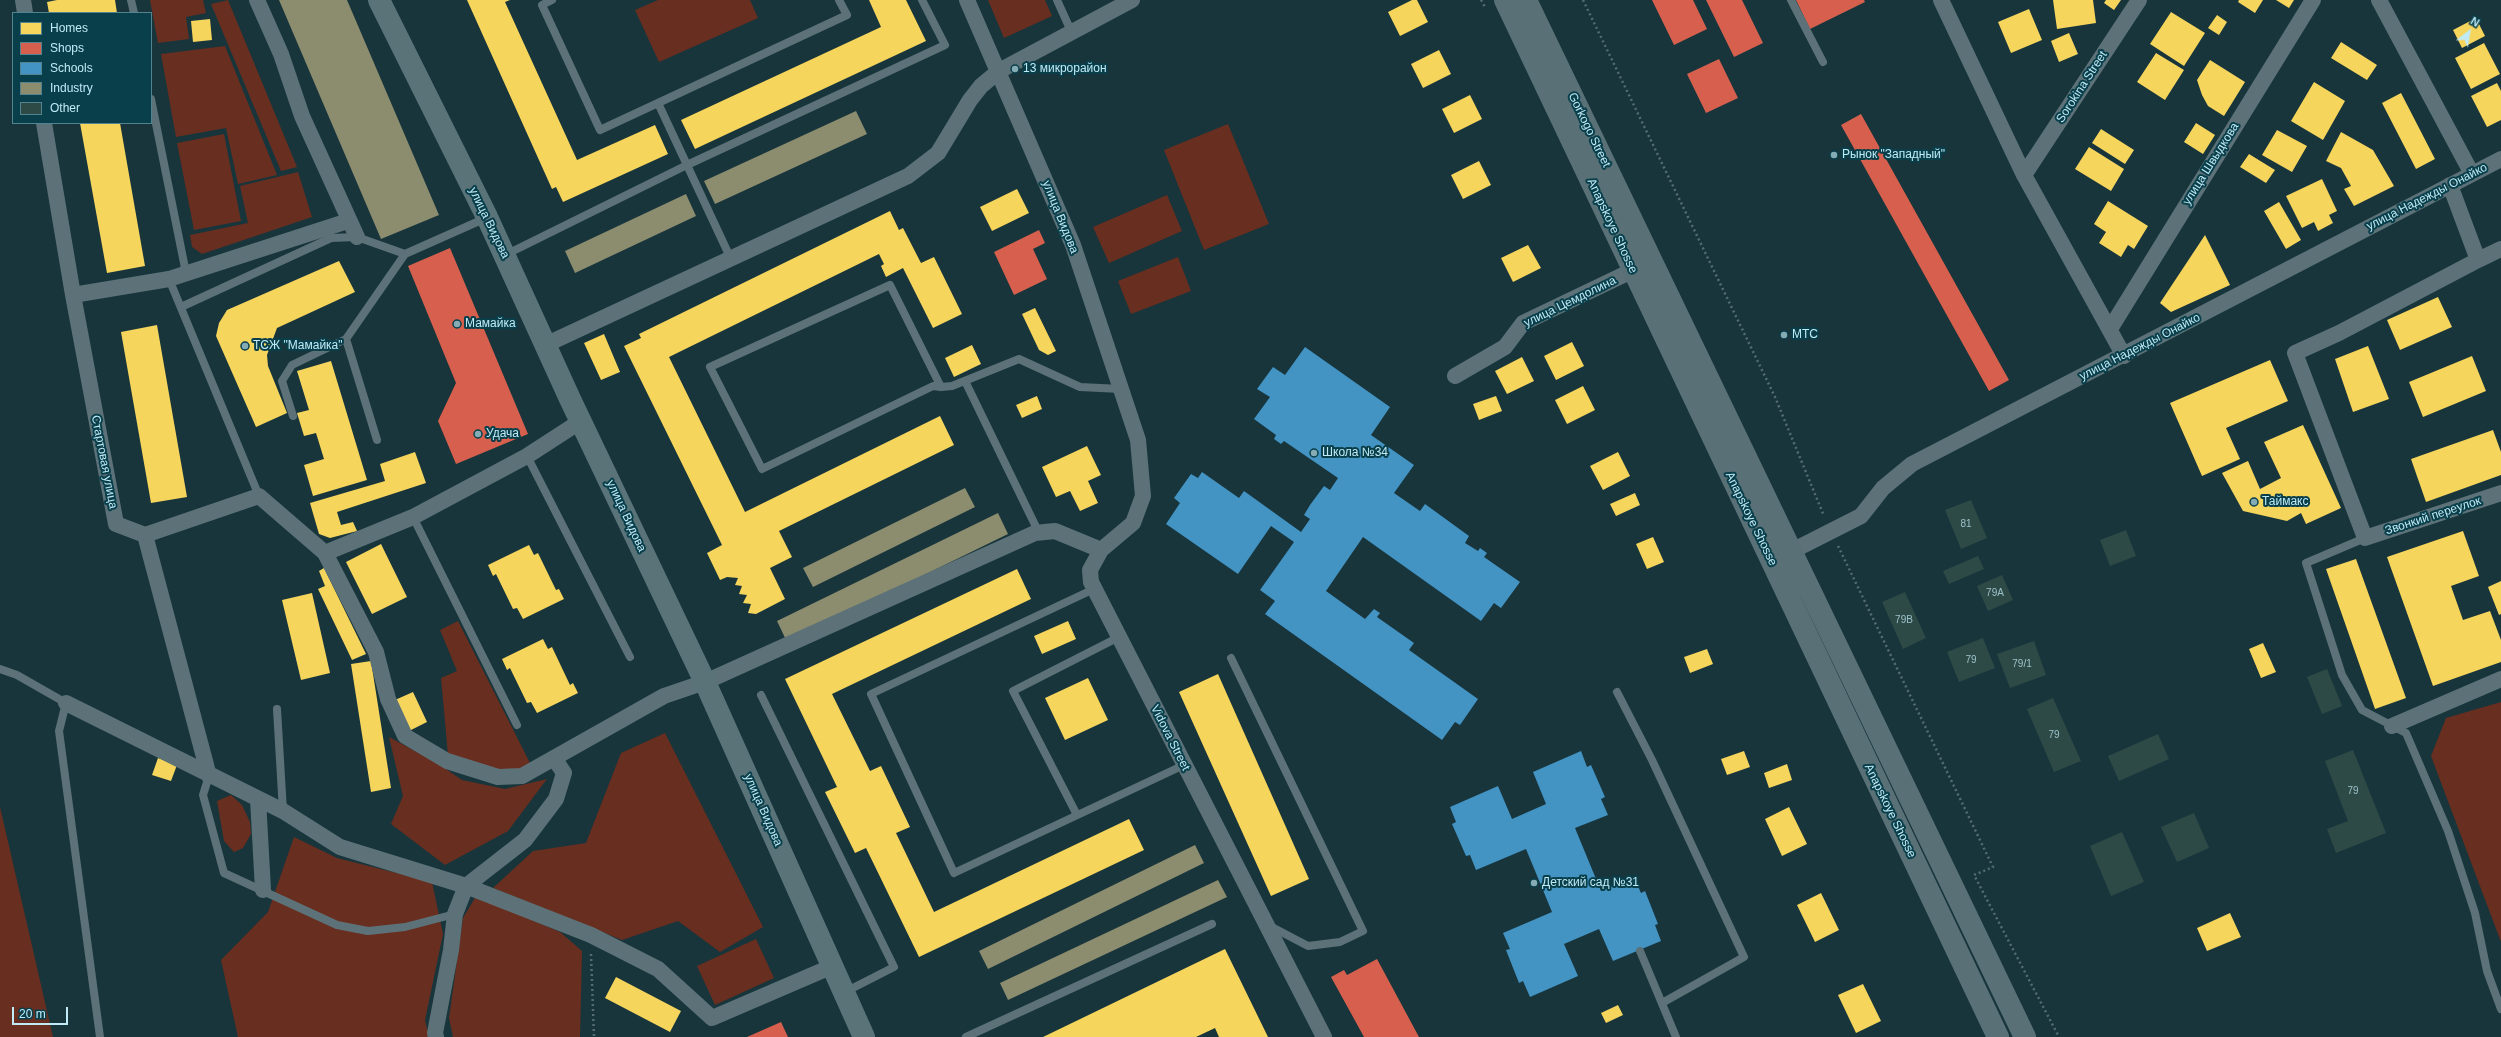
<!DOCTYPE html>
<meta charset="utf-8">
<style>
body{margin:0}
#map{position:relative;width:2501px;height:1037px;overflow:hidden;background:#18353c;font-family:Arial,sans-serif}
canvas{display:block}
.legend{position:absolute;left:12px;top:12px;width:140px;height:112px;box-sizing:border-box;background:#093f4b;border:1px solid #52838f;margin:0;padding:5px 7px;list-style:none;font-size:12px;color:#bfeaf6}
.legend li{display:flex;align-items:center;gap:8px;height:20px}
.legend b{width:20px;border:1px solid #52838f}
.north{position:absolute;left:2449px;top:12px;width:40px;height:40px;-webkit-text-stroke:3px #093f4b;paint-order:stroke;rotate:31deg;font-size:11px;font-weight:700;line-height:16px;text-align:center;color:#bfeaf6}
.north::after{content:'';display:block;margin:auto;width:14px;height:18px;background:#bfeaf6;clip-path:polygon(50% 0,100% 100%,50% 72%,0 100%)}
.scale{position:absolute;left:12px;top:1007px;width:56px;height:18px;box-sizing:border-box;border:2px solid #bfeaf6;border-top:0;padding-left:5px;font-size:12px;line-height:14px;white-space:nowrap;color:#bfeaf6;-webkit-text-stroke:3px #093f4b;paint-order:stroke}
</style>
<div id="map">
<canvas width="2501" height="1037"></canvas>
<ul class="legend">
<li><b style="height:11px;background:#f6d55c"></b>Homes</li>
<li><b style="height:11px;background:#d6604d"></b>Shops</li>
<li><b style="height:11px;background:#4393c3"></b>Schools</li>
<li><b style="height:11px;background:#8c8c6e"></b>Industry</li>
<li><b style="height:11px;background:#2e4a46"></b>Other</li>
</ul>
<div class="north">N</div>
<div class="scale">20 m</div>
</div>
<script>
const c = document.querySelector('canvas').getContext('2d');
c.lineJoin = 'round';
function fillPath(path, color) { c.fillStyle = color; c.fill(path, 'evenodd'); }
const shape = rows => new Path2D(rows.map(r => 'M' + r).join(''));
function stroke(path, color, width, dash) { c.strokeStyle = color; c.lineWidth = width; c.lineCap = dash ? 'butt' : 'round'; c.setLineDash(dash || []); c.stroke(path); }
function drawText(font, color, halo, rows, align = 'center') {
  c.font = font + ' Arial,sans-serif'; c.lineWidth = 4; c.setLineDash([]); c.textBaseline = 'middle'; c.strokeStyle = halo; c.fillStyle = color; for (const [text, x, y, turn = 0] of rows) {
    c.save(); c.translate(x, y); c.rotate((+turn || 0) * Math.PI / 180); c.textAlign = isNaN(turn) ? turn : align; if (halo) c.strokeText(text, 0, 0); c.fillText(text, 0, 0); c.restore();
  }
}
const green = shape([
 [150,0,203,0,206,13,186,17,189,39,158,43],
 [228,0,297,167,281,171,211,4],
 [658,0,750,0,758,18,659,62,635,10],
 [988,0,1045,0,1052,16,1004,38],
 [225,46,277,175,238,184,226,128,176,137,161,54],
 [1228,124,1269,224,1204,250,1164,150],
 [224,134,241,221,194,230,177,143],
 [298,172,312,217,202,254,192,247,190,235,248,223,240,186],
 [1167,195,1182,231,1109,263,1093,227],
 [1178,257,1191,291,1131,314,1118,281],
 [458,621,530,763,520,770,499,770,448,755,441,678,457,671,440,630],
 [2501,702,2501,942,2431,756,2446,718],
 [665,733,763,927,720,952,678,921,622,940,493,888,533,851,586,843,621,753],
 [389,737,437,763,462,780,505,789,547,779,508,831,445,865,391,824,403,796],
 [231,795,242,805,250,822,251,834,243,848,234,852,224,841,217,801],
 [0,807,53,1037,0,1037],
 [294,837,337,858,432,882,443,934,425,1020,429,1037,238,1037,221,960,268,912],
 [476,896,560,932,582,951,580,1037,453,1037,449,1018,463,918],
 [756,939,774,978,715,1005,697,966]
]);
const homes = shape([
 [57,0,115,0,117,13,49,13,47,2],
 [467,0,510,0,505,2,577,160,655,125,668,154,563,202,556,187,552,189],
 [869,0,906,0,926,41,695,149,681,120,881,27],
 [1412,0,1417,0,1428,22,1400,36,1388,12],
 [2053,0,2093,0,2096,23,2057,29],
 [2106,0,2121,0,2114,10,2104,3],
 [2239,0,2263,0,2255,13,2238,2],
 [2276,0,2294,0,2289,8],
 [2029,9,2042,40,2011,53,1998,22],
 [2171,12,2205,33,2184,66,2150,44],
 [2217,15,2227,22,2219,35,2208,28],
 [2476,18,2485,36,2462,48,2453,30],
 [210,19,212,40,193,42,191,21],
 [2069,33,2078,54,2059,62,2051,41],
 [2341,42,2377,65,2367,80,2331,58],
 [2484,43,2500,74,2471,89,2455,58],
 [1439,50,1451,74,1423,88,1411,64],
 [2156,53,2184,70,2165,100,2137,82],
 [2210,60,2245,82,2224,116,2208,106,2202,95,2197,80],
 [2314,82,2345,101,2323,140,2291,121],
 [2497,83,2501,91,2501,120,2487,127,2471,96],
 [2401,93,2435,159,2416,169,2382,103],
 [1470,95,1482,119,1454,133,1442,109],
 [80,123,120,123,145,266,107,273],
 [2196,123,2215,135,2203,154,2184,142],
 [2101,129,2134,150,2125,164,2092,143],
 [2277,130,2307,146,2292,172,2262,155],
 [2341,132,2373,150,2394,186,2354,206,2344,189,2351,186,2341,168,2326,161],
 [2089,147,2124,169,2111,191,2075,169],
 [2249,154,2275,170,2266,183,2240,167],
 [1479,161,1491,185,1463,199,1451,175],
 [2322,179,2337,211,2329,215,2333,223,2318,231,2314,222,2302,228,2286,196],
 [1017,189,1029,213,992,231,980,207],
 [2108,201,2148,226,2134,249,2128,245,2121,257,2099,243,2106,232,2094,224],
 [2279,202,2301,240,2286,249,2264,211],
 [890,211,899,230,903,228,921,263,934,257,962,314,933,328,903,268,886,277,881,266,884,264,879,254,669,357,745,512,940,416,954,445,779,531,792,557,770,568,785,599,756,614,748,613,751,604,743,603,747,595,739,594,742,586,735,585,738,578,727,577,720,580,707,553,722,545,624,346,641,338,639,334],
 [2205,235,2230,285,2171,312,2160,303],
 [1528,245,1541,268,1513,282,1501,258],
 [339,261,355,292,277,328,267,355,268,366,287,413,256,427,216,336,219,323,227,310],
 [2438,297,2452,327,2400,350,2387,320],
 [1035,308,1056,351,1048,355,1039,350,1022,314],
 [157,325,187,497,151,503,121,332],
 [604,334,620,372,601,380,584,343],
 [1572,342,1584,366,1556,380,1544,356],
 [972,345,981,364,954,377,945,358],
 [2368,346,2389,399,2353,412,2335,359],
 [2472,356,2486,391,2423,417,2409,382],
 [1522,357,1534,381,1507,394,1495,371],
 [2270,360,2288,401,2226,428,2240,459,2202,476,2170,403],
 [331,361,367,480,313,496,304,465,324,459,316,433,304,436,297,413,309,410,297,371],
 [1583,386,1595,410,1567,424,1555,400],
 [1037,396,1042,409,1022,418,1016,405],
 [1496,396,1502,411,1479,420,1473,404],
 [2303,425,2341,508,2306,524,2301,513,2287,521,2243,511,2222,473,2248,461,2260,489,2281,478,2264,442],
 [2493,430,2501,452,2501,475,2426,502,2411,459],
 [1087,446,1101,475,1088,481,1098,503,1080,511,1070,491,1056,497,1042,467],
 [415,452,426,483,337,512,341,525,353,522,357,531,330,538,319,534,310,503,385,481,380,464],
 [1618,452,1630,476,1603,490,1590,466],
 [1635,493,1640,505,1616,516,1610,504],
 [2463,531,2479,576,2451,586,2463,620,2490,611,2501,640,2501,662,2433,686,2387,557],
 [1653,537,1664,562,1647,569,1636,544],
 [381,544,407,597,372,614,346,562],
 [529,545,534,555,538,553,556,590,559,589,564,599,523,619,517,608,513,609,496,574,493,576,488,565],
 [2356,559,2406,698,2375,709,2326,569],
 [324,568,366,654,352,660,318,589,325,586,319,571],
 [1017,569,1031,599,832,694,870,771,881,766,910,827,896,833,934,912,1129,819,1144,850,919,957,866,848,855,853,825,792,837,787,785,679],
 [2501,581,2501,614,2499,615,2488,587],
 [312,593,330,673,301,680,282,600],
 [1068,621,1076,639,1042,654,1034,636],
 [543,639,548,649,552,647,570,685,573,683,578,693,537,713,531,702,527,703,510,668,507,670,502,659],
 [2263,643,2276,672,2261,678,2249,649],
 [1707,649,1713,664,1690,673,1684,657],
 [371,661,391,788,371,792,351,664],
 [1218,674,1309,879,1271,896,1179,692],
 [1088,678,1108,720,1065,740,1045,698],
 [413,692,427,722,409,731,395,700],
 [1744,751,1750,767,1727,775,1721,759],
 [158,758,177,765,171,781,152,775],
 [1787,764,1792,780,1769,788,1764,773],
 [1789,807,1807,844,1782,856,1765,819],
 [1821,893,1839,930,1815,942,1797,905],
 [2230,913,2241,937,2207,951,2197,928],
 [1225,949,1268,1037,1219,1037,1215,1028,1196,1037,1043,1037],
 [616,977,681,1011,670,1032,605,998],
 [1863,984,1881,1021,1856,1033,1838,995],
 [1618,1005,1623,1015,1606,1023,1601,1013]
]);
const shops = shape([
 [1652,0,1693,0,1707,29,1674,45],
 [1706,0,1742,0,1763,43,1734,57],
 [1796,0,1864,0,1865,2,1810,29],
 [1719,59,1738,98,1706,113,1687,74],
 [1861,114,2009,380,1989,391,1841,125],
 [1039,230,1045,243,1033,249,1047,279,1014,295,994,252],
 [450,248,528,434,456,464,438,421,456,383,408,266],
 [1377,959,1419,1037,1364,1037,1331,977,1344,970,1347,975],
 [781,1022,788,1037,747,1037]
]);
const schools = shape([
 [1305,347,1390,407,1371,435,1414,465,1394,493,1420,511,1425,504,1469,536,1465,543,1478,551,1480,548,1487,553,1484,557,1520,582,1501,608,1494,603,1481,621,1363,537,1326,591,1365,619,1374,609,1380,613,1377,617,1414,643,1409,650,1478,699,1460,725,1455,722,1442,740,1265,614,1275,601,1260,590,1294,542,1271,526,1238,574,1166,524,1180,503,1174,498,1191,474,1198,478,1202,472,1239,498,1244,491,1301,532,1310,519,1304,515,1310,505,1324,486,1330,490,1338,478,1284,441,1281,444,1274,439,1276,435,1254,419,1270,397,1257,389,1273,367,1285,375],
 [1581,751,1587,767,1591,765,1605,797,1601,799,1608,815,1575,828,1601,891,1634,877,1641,893,1645,891,1658,924,1655,925,1661,941,1613,961,1599,929,1564,944,1578,976,1530,997,1523,981,1519,983,1506,950,1510,949,1503,933,1552,912,1526,849,1476,870,1470,855,1466,856,1452,824,1456,822,1450,807,1498,786,1512,819,1546,804,1533,772]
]);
const industry = shape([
 [279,0,347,0,439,215,381,239],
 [856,111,867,134,715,204,704,181],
 [686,194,696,216,575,273,565,251],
 [965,488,975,507,813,587,803,568],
 [998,513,1008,534,787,642,777,621],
 [1195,845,1204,863,988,969,979,951],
 [1218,880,1227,897,1008,1000,1000,983]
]);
const building = shape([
 [1971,500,1987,538,1961,549,1945,510],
 [2126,530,2136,556,2110,566,2100,540],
 [1978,556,1984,569,1949,584,1943,571],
 [2002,575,2013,600,1988,611,1977,586],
 [1905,592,1926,638,1903,649,1882,602],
 [1983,638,1995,668,1959,682,1947,652],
 [2034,641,2046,675,2010,688,1997,654],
 [2327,669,2342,706,2322,714,2307,677],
 [2053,698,2081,761,2054,772,2027,709],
 [2158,734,2169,759,2119,781,2108,756],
 [2353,750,2386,833,2336,853,2327,829,2348,821,2325,761],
 [2194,813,2209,848,2177,862,2161,827],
 [2122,832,2144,882,2111,896,2090,846]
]);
const path = shape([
 [1481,0,1485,7],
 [1583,0,1775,397,1824,516],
 [1838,546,1993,867,1974,875,2059,1037],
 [591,954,594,1037]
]);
const lane = shape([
 [131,0,134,13],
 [552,0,542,5,600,130,847,15,839,0],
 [1057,0,1071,31],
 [1791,0,1823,62],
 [151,99,186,273],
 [658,103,730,257],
 [505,255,687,165,945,45,922,0],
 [169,279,259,496],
 [181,307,331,238,357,237,405,254,486,218],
 [965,381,1039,533],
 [941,387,890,285,710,367,762,469,933,386,941,387,952,386,1019,359,1080,387,1121,389],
 [293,416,282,381,292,365,346,339],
 [377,440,346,339,405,254],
 [527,456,630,657],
 [413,517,517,725],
 [2365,538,2306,563,2342,675,2362,710,2406,733,2448,831,2475,913,2487,971,2501,1009],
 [1094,589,871,694,954,873,1184,765],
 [1231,658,1363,931,1340,942,1308,946,1268,925],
 [0,669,17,675,66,703,59,731,100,1037],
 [1617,692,1652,760,1744,957,1662,1003],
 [761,695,894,967,845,992],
 [277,709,283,811],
 [209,776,203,795,224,873,337,925,368,931,405,927,455,914],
 [1077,815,1013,691,1119,637],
 [1640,951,1676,1037],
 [966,1037,1212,924]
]);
const street = shape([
 [23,0,25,13],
 [257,0,281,54,302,116,357,237],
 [967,0,1073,245,1138,440,1143,496,1133,523,1101,550,1090,570,1091,582,1324,1037],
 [1941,0,2024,175,2124,356],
 [2379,0,2472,174],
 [44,123,73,295,116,524,145,535,209,776],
 [2024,175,2139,0],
 [2450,185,2478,260,2339,333,2295,353,2365,538,2501,493],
 [2478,260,2501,249],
 [73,295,169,279,348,221],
 [2110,329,2313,0],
 [545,345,908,176,938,153,970,100,981,86,999,71,1132,0],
 [1455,376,1505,347,1523,323,1642,266],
 [145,535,259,496,325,553,376,652,388,699,405,736,447,761,498,777,522,776,554,758],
 [1792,551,1861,516,1883,488,1912,464,2501,159],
 [325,553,413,517,527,456,581,421],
 [66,703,283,811,340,847,466,886,591,935,658,969,712,1018,833,966],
 [2392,726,2501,679],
 [258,799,263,890],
 [436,1037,435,1033,451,950,455,914,466,886,525,840,556,799,564,773,554,758,664,696,705,682,1035,533,1055,531,1101,550]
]);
const secondary = shape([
 [379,0,487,217,570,399,705,682,864,1037]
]);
const highway = shape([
 [1505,0,1998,1037],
 [1526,0,2025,1037]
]);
const markers = [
 [1015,69,4,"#85abb5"],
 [1834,155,4,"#85abb5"],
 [457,324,4,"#85abb5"],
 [1784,335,4,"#85abb5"],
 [245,346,4,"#85abb5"],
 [478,434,4,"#85abb5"],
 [1314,453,4,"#85abb5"],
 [2254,502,4,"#85abb5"],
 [1534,883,4,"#85abb5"]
];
const numberNames = [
 ["81",1966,524],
 ["79А",1995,593],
 ["79В",1904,620],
 ["79",1971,660],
 ["79/1",2022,664],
 ["79",2054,735],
 ["79",2353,791]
];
const poiNames = [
 ["13 микрорайон",1023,69],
 ["Рынок \"Западный\"",1842,155],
 ["Мамайка",465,324],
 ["МТС",1792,335],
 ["ТСЖ \"Мамайка\"",253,346],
 ["Удача",486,434],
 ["Школа №34",1322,453],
 ["Таймакс",2262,502],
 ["Детский сад №31",1542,883]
];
const streetNames = [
 ["Sorokina Street",2082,87,-57],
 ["Gorkogo Street",1589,130,64],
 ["улица Швыдкова",2211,164,-58],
 ["улица Надежды Онайко",2427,197,-27],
 ["улица Видова",1060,217,68],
 ["улица Видова",489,223,64],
 ["Anapskoye Shosse",1612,226,65],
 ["улица Цемдолина",1570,302,-26],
 ["улица Надежды Онайко",2140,347,-27],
 ["Стартовая улица",104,462,79],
 ["улица Видова",626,516,65],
 ["Звонкий переулок",2433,516,-18],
 ["Anapskoye Shosse",1751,519,64],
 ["Vidova Street",1170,738,63],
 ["улица Видова",763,810,66],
 ["Anapskoye Shosse",1890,811,64]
];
fillPath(green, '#682e1f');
fillPath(homes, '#f6d55c');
fillPath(shops, '#d6604d');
fillPath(schools, '#4393c3');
fillPath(industry, '#8c8c6e');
fillPath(building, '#2e4a46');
stroke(path, '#556c72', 2.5, [2, 3]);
stroke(lane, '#5c7278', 8);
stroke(street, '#5c7278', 16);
stroke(secondary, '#597379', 22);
stroke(highway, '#587076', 22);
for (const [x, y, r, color] of markers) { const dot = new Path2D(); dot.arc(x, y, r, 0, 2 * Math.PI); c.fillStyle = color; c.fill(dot); stroke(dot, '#093f4b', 1.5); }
drawText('10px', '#9bc2ca', null, numberNames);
drawText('12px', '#bfeaf6', '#093f4b', poiNames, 'left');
drawText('12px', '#bfeaf6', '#093f4b', streetNames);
</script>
